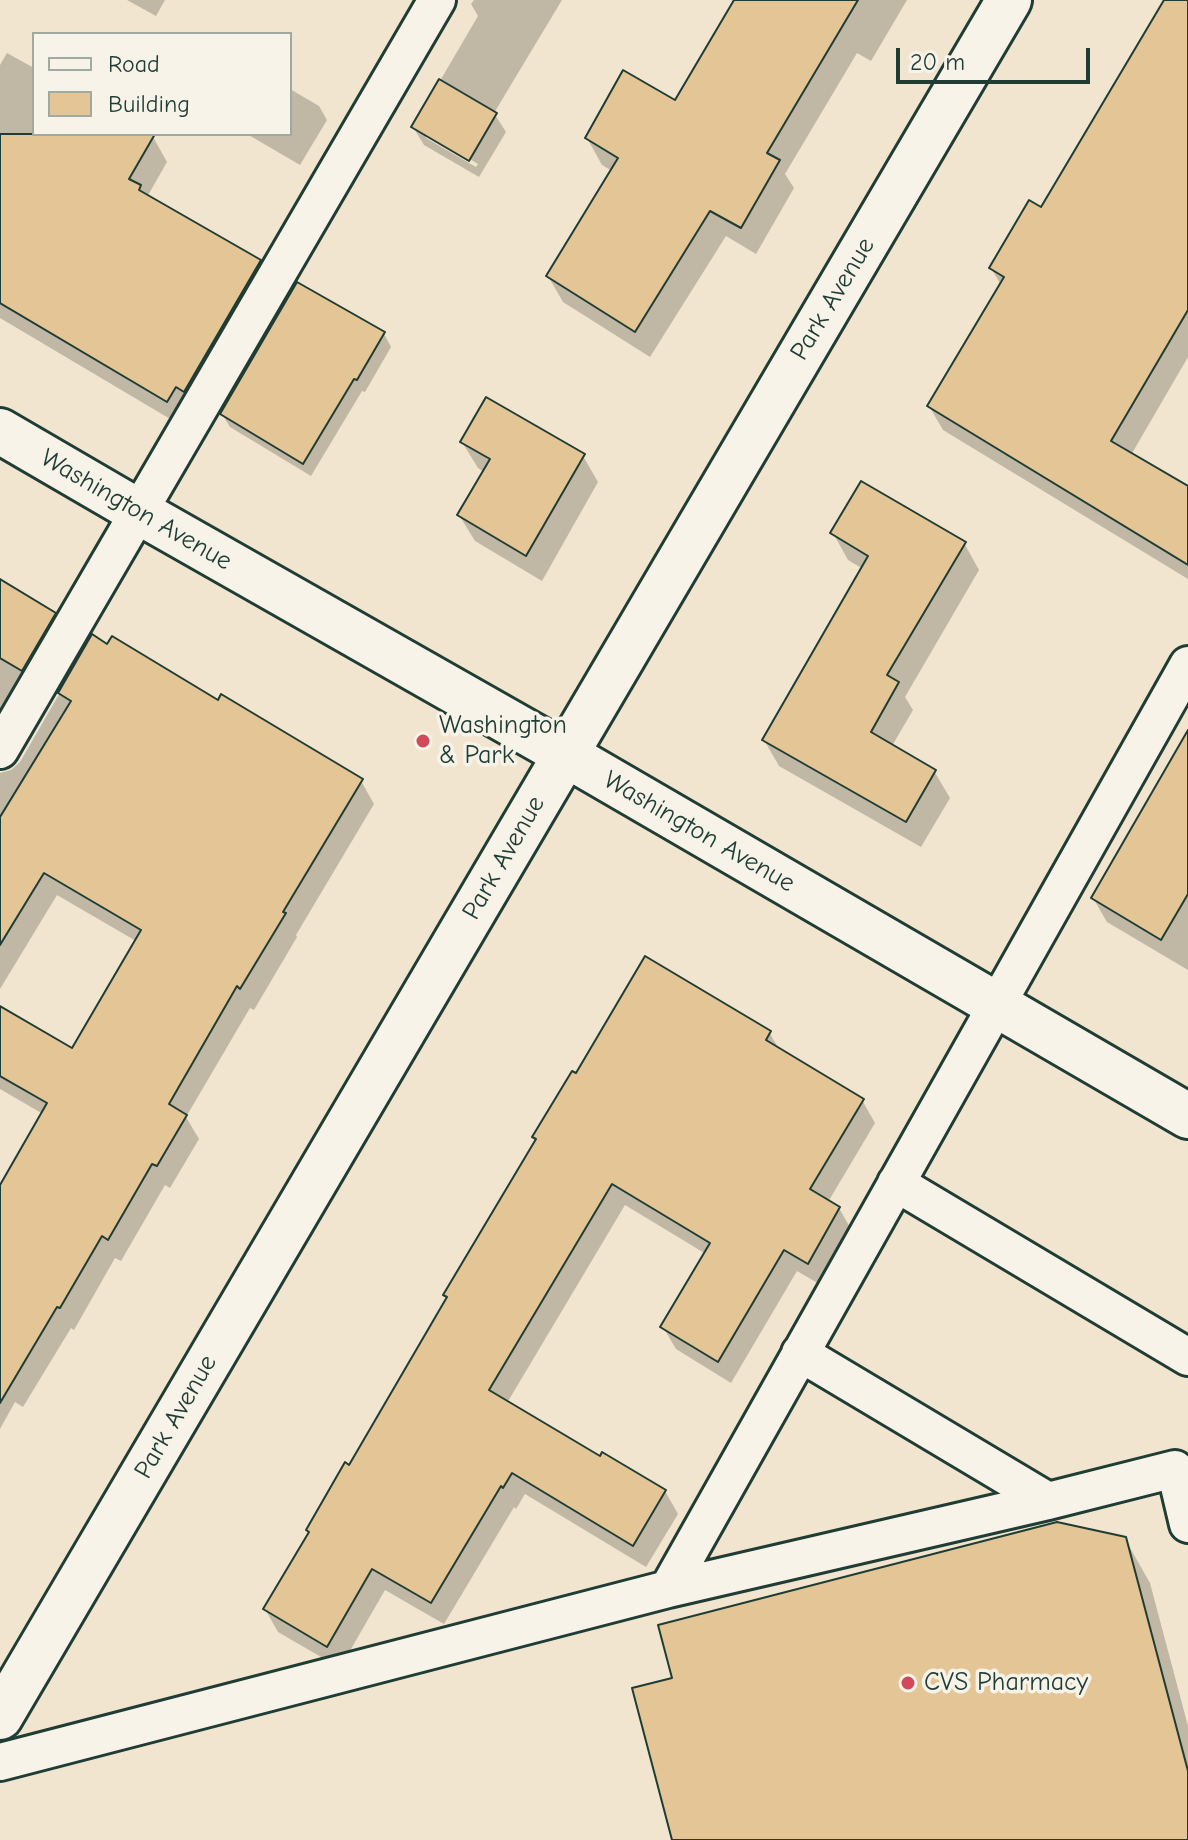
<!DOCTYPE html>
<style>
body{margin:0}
#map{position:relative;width:1188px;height:1840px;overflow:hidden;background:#f1e5cf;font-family:"Comic Neue",sans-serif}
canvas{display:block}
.legend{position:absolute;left:32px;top:32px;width:260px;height:104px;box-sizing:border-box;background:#f7f3e8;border:2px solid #a1aaa0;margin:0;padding:10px 14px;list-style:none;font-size:24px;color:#1f3d34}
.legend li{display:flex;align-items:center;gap:16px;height:40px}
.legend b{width:40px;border:2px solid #a1aaa0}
.scale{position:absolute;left:896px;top:48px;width:194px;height:36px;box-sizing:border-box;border:4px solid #1f3d34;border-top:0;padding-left:10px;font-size:24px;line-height:28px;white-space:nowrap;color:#1f3d34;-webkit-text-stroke:6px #f7f3e8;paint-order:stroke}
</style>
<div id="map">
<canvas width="1188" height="1840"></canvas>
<ul class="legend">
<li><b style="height:10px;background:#f7f3e8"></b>Road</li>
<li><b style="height:22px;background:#e3c596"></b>Building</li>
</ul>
<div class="scale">20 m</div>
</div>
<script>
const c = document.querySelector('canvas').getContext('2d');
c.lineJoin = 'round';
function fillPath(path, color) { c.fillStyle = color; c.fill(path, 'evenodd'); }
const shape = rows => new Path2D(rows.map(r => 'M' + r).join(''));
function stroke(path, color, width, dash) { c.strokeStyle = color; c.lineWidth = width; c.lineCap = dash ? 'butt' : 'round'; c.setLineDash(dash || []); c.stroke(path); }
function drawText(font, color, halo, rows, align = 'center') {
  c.font = font + ' "Comic Neue",sans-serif'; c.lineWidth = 7; c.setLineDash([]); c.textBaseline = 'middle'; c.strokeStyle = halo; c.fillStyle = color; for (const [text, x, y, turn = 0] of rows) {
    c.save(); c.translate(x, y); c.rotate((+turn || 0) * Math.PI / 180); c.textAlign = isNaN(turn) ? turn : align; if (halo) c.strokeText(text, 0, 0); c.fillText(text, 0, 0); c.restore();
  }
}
const shadow = shape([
 [127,0,165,0,156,16],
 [474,0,562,0,494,113,506,132,479,177,424,145,413,127,478,16,471,4],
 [426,133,478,164,476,167,426,138],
 [737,0,907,0,871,61,857,53,785,174,794,188,756,254,726,236,650,357,563,302,548,276,612,171,602,165,587,138,676,103],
 [1167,0,1188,0,1188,357,1131,455,1188,488,1188,579,943,430,929,406,1001,285,991,268,1042,210],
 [7,53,34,68,34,134,147,134,153,137,167,162,147,197,259,262,274,287,182,426,0,318,0,65],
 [290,89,319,106,327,120,300,165,247,134,290,134],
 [384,334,391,347,365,392,362,391,311,476,230,427,222,414],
 [462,442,583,456,598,482,542,581,475,541,459,515,484,472,478,468],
 [833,533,964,543,979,570,905,697,913,710,892,746,934,771,950,798,921,847,779,766,764,740,863,569,848,560],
 [0,582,54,614,67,637,0,752],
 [92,637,361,781,374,804,296,935,297,937,254,1010,250,1008,186,1117,199,1139,170,1188,165,1185,121,1261,115,1258,74,1330,71,1328,23,1407,15,1402,0,1429,0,1189,43,1114,0,1089,0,1009,73,1051,136,941,57,895,0,989,0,773,11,770,20,762],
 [1188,742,1188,970,1107,922,1093,898],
 [769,1032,780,1051,862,1100,875,1123,828,1202,839,1208,852,1231,821,1285,797,1271,731,1383,676,1349,663,1327,706,1254,625,1205,507,1403,601,1458,665,1491,678,1514,646,1567,525,1494,516,1509,514,1507,444,1624,385,1590,340,1668,278,1632,265,1609,448,1299,446,1295,537,1141,535,1137,576,1076],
 [1125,1539,1150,1583,1188,1726,1188,1840,674,1840]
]);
const building = shape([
 [734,0,858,0,767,153,780,160,741,228,710,211,635,332,546,276,618,158,585,138,623,70,675,100,734,0],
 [1164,0,1188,0,1188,310,1111,441,1188,486,1188,565,927,406,1004,277,989,268,1029,200,1041,207,1164,0],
 [439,79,497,113,469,161,411,127,439,79],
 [0,134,155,134,129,179,141,185,139,190,261,260,184,392,176,387,167,402,0,303,0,134],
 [297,282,385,332,357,380,354,379,303,464,220,414,297,282],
 [486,397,585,454,526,556,457,515,490,459,460,442,486,397],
 [861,481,966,542,887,675,899,682,871,732,936,770,906,822,762,740,868,556,830,533,861,481],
 [0,579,56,613,22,671,0,658,0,579],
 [92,634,107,644,112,636,218,700,221,694,363,779,283,912,286,913,240,989,237,986,169,1104,187,1115,157,1166,152,1164,108,1240,102,1236,60,1308,57,1307,0,1403,0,1185,47,1103,0,1076,0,1006,72,1048,141,930,44,873,0,945,0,817,71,701,58,693,92,634],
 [1188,730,1188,894,1161,940,1091,898,1188,730],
 [645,956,771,1031,766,1040,864,1099,810,1189,840,1207,808,1264,784,1250,718,1362,660,1327,710,1243,612,1184,489,1390,600,1456,602,1452,666,1490,633,1546,512,1473,503,1488,501,1486,431,1603,372,1569,327,1647,263,1609,309,1532,306,1530,345,1462,349,1465,447,1297,443,1295,536,1139,532,1137,572,1071,576,1073,645,956],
 [1057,1522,1126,1537,1188,1771,1188,1840,672,1840,632,1688,672,1678,658,1625,1057,1522]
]);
const service = shape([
 [0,750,437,0],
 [896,1183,1188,1357],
 [800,1353,1048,1501],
 [668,1589,1188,665],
 [0,1762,668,1589,1048,1501,1175,1469,1188,1524]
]);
const minor = shape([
 [0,1717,1009,0]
]);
const tertiary = shape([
 [0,431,139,512,565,754,1188,1116]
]);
const markers = [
 [423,741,8,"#d1495b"],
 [908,1683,8,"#d1495b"]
];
const streetNames = [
 ["Park Avenue",833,299,-59],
 ["Washington Avenue",136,510,30],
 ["Washington Avenue",699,832,30],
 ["Park Avenue",504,858,-60],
 ["Park Avenue",176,1417,-60]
];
const poiNames = [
 ["Washington",439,726],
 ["& Park",439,756],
 ["CVS Pharmacy",924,1683]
];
fillPath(shadow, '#0003');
fillPath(building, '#e3c596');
stroke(building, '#1f3d34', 2);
stroke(service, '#1f3d34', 42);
stroke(minor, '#1f3d34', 50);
stroke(tertiary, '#1f3d34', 50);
stroke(service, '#f7f3e8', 36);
stroke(minor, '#f7f3e8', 44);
stroke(tertiary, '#f7f3e8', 44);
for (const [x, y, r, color] of markers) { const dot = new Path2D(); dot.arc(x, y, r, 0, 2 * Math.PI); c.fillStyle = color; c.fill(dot); stroke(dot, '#f7f3e8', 3); }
drawText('26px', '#1f3d34', '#f7f3e8', streetNames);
drawText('26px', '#1f3d34', '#f7f3e8', poiNames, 'left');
</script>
